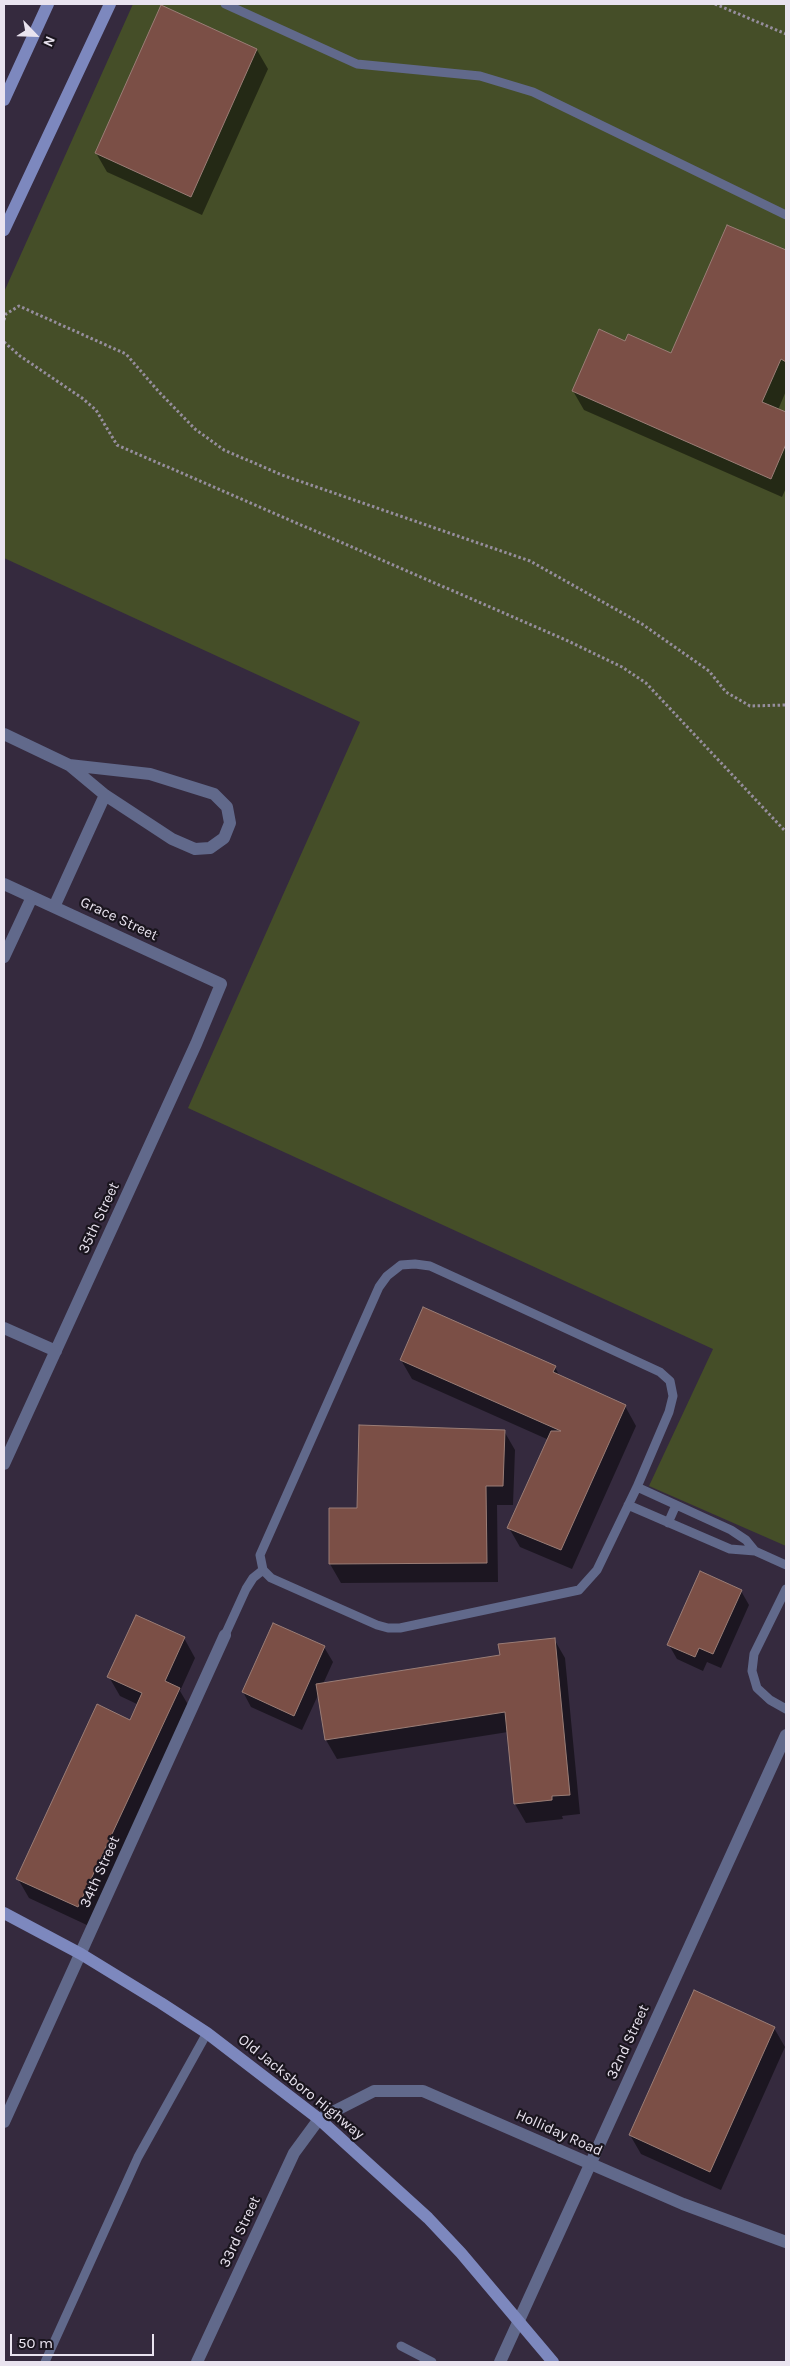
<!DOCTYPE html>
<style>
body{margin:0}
#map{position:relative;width:790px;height:2366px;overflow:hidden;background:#352a3e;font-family:Karla,sans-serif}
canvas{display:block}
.frame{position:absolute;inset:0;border:5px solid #e9e3ef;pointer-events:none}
.north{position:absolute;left:10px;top:10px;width:50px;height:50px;-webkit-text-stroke:4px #1a151e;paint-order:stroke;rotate:114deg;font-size:14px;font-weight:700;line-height:20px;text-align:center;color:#e9e3ef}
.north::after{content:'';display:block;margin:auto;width:18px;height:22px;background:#e9e3ef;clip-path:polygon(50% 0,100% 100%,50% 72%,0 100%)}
.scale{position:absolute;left:10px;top:2334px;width:144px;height:22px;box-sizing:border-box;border:2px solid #e9e3ef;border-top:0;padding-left:6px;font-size:15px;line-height:18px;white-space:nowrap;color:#e9e3ef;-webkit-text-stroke:4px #1a151e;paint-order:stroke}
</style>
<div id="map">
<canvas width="790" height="2366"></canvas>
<div class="frame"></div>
<div class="north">N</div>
<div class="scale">50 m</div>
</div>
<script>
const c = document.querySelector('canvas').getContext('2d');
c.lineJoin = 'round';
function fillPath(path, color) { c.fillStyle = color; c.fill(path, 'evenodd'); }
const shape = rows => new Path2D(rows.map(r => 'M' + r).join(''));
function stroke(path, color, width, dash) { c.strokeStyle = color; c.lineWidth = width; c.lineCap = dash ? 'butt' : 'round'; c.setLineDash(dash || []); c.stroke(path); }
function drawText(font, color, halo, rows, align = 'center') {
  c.font = font + ' Karla,sans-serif'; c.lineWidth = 4.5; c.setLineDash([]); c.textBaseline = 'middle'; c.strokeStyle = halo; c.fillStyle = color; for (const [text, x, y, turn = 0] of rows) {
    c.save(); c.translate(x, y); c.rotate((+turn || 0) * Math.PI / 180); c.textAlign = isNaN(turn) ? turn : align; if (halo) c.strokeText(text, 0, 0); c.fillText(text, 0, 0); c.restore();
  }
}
const green = shape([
 [133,4,786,4,786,1546,649,1486,713,1349,188,1108,360,722,4,558,4,292]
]);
const shadow = shape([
 [257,50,268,69,202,215,107,172,96,153],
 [728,226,786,252,786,391,778,410,786,414,786,488,782,497,584,410,573,391,626,342,671,355],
 [401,1360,555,1367,560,1377,625,1406,636,1426,572,1569,520,1547,509,1528,549,1440,412,1379],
 [504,1431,515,1450,513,1505,497,1505,498,1582,341,1583,330,1564],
 [741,1591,749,1605,721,1668,707,1662,703,1671,677,1659,669,1645],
 [184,1638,195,1658,180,1691,190,1708,89,1926,29,1898,18,1879,131,1721,139,1705,120,1696,109,1677],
 [554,1639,565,1658,580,1814,562,1816,563,1819,526,1823,515,1804,508,1732,337,1759,326,1740,319,1693,302,1730,251,1707,243,1692,324,1647,333,1662,323,1684,501,1656],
 [774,2028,785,2047,721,2190,641,2154,630,2135]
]);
const building = shape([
 [161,5,257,49,191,197,95,153,161,5],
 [727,225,786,250,786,362,781,359,762,402,786,412,786,444,771,479,572,391,599,329,625,341,628,334,671,353,727,225],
 [423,1307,556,1366,553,1372,626,1405,561,1550,507,1528,551,1431,561,1431,400,1360,423,1307],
 [359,1425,505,1430,503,1486,486,1486,487,1563,329,1564,329,1508,357,1508,359,1425],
 [700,1571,742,1590,713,1654,699,1648,695,1657,667,1645,700,1571],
 [136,1615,185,1637,165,1681,180,1688,78,1907,16,1879,97,1704,130,1720,142,1693,107,1677,136,1615],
 [273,1623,325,1646,294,1716,242,1692,273,1623],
 [555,1638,570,1795,552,1796,552,1800,514,1804,505,1712,325,1740,316,1684,500,1655,498,1644,555,1638],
 [694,1990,775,2027,710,2172,629,2135,694,1990]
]);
const path = shape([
 [715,4,786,34],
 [4,320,6,314,19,306,126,354,159,392,195,429,224,450,282,475,530,561,642,624,709,671,726,692,750,706,786,705],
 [4,342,20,356,82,398,96,410,117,445,566,640,622,667,646,683,786,832]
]);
const service = shape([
 [225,4,357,64,480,76,533,92,786,215],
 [415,1264,430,1266,465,1282,660,1372,670,1381,673,1396,669,1412,637,1487,597,1570,579,1590,400,1628,388,1628,377,1625,271,1578,263,1570,260,1555,379,1287,387,1276,401,1265,415,1264],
 [637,1487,731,1530,746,1540,755,1551],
 [628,1505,730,1549,755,1551,786,1565],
 [668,1523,676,1505],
 [786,1589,754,1654,752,1671,757,1688,770,1700,786,1709],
 [225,1635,246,1589,253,1578,263,1570],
 [401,2346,432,2362],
 [45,2362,138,2157,207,2033]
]);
const minor = shape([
 [4,734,69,765,105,795,172,839,195,849,210,848,224,838,230,823,227,807,214,794,150,774,69,765],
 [4,884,221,984,196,1044,4,1464],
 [54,907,105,795],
 [4,957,32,897],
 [4,1328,56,1351],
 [4,2122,225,1635],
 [197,2362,294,2153,319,2119],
 [500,2362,786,1735]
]);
const tertiary = shape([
 [319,2119,374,2091,423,2091,683,2204,786,2242]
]);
const secondary = shape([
 [4,100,48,4],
 [4,230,110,4],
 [4,1913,81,1954,161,2003,207,2033,319,2119,428,2218,461,2253,553,2362]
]);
const streetNames = [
 ["Grace Street",119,919,25],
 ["35th Street",99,1218,-65],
 ["34th Street",100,1872,-66],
 ["32nd Street",628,2042,-65],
 ["Old Jacksboro Highway",301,2087,39],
 ["Holliday Road",559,2133,24],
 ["33rd Street",240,2232,-65]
];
fillPath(green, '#454e28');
fillPath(shadow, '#0007');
fillPath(building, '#7b4f46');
stroke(building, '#9a7d76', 1);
stroke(path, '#968e9d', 3, [2.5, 2.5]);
stroke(service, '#61698b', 9);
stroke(minor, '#61698b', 12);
stroke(tertiary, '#61698b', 12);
stroke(secondary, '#7d88be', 12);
drawText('15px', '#e9e3ef', '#1a151e', streetNames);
</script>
